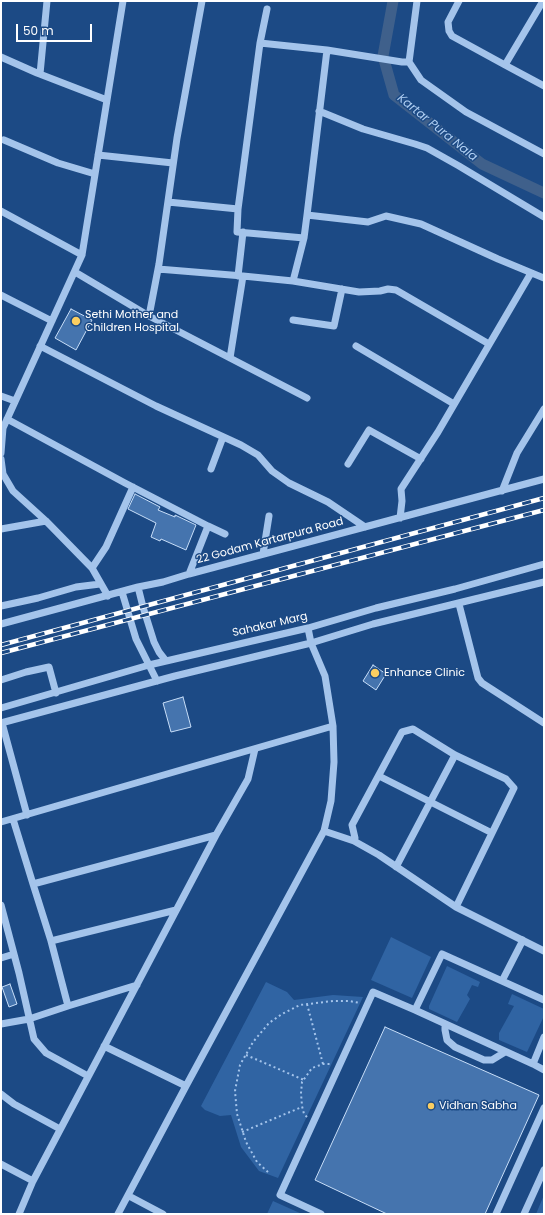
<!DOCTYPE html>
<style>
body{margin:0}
#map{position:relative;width:545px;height:1215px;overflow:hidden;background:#1c4a85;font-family:Poppins,sans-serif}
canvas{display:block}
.frame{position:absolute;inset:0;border:2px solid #fff;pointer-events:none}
.scale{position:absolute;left:16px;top:24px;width:76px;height:18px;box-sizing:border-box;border:2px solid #fff;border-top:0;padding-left:5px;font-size:12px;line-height:14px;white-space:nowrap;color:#fff;-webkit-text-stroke:3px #1c4a85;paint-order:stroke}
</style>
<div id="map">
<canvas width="545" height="1215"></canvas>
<div class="frame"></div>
<div class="scale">50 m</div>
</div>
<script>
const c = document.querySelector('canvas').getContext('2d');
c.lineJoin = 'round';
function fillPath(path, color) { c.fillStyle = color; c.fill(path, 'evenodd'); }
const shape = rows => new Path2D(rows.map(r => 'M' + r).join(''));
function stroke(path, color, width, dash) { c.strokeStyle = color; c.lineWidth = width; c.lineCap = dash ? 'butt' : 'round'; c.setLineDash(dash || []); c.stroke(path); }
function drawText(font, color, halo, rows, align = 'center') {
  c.font = font + ' Poppins,sans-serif'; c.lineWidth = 3; c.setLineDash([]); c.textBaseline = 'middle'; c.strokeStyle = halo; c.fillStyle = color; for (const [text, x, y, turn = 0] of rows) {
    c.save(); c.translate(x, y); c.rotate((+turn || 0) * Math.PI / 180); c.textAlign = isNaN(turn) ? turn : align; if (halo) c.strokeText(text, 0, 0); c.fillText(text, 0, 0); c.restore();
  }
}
const green = shape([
 [391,937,431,957,412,998,371,980],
 [447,966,480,982,478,987,472,985,467,995,470,999,457,1022,429,1009,429,1006],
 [266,982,287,992,294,1000,333,995,363,997,278,1178,259,1171,241,1147,231,1115,220,1116,205,1110,201,1106],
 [512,994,544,1009,544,1016,527,1052,499,1040,499,1033,514,1006,508,1004],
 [544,1195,544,1214,536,1214],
 [273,1201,302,1214,267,1214]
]);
const canal = shape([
 [393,1,383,56,394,95,482,164,544,193]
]);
const building = shape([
 [71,309,92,320,76,350,55,338,71,309],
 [135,494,160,507,158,510,175,517,175,515,196,525,186,550,161,539,160,541,151,537,156,523,128,509,135,494],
 [373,665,386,674,376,690,363,681,373,665],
 [183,697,191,727,171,732,163,703,183,697],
 [10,984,17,1004,9,1007,2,987,10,984],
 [385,1027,539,1095,485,1214,387,1214,315,1180,385,1027]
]);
const path = shape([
 [307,1004,323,1064],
 [246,1055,304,1080],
 [307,1117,304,1114,302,1106,301,1093,302,1082,312,1068,323,1064,331,1064],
 [242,1132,302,1107],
 [268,1172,257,1162,246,1142,237,1114,235,1091,240,1065,253,1042,269,1023,282,1014,300,1005,333,1001,349,1001,360,1003]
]);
const minor = shape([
 [417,1,409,62,421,80,466,112,544,154],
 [459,1,448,22,449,31,452,36,505,65],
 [543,1,505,65,544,86],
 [260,43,267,9],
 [327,50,402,62,409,62],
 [1,57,37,73,107,100],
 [40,74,47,1],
 [319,111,363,129,415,144,427,148,459,166,544,217],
 [4,140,58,163,95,174],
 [98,155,173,163],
 [168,202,238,209,237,232,304,238,307,215,368,222,386,216,421,224,498,259,544,278],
 [238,209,260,43,327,50,307,215],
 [1,211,82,255],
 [304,238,293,281,359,292,380,291,388,289,396,290,489,344],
 [158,269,243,276,230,358],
 [75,272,149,316,159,264,177,138,202,1],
 [238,276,243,232],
 [243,276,293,281],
 [1,295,52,321],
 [149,316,307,398],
 [293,320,334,326,342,289],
 [40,346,156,406,241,445,258,455,272,471,289,483,328,502,365,527],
 [356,346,454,404],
 [1,396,15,401],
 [7,419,125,483,208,526,189,574],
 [1,453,3,428,82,255,123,1],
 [1,459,3,474,13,491,46,521,92,568,108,596],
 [348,464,369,430,421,459],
 [211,469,223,437],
 [502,491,517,453,544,409],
 [400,518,402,501,401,489,438,432,531,273],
 [208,526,225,534],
 [1,529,46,521],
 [263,554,269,516],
 [92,568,106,547,133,487],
 [138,587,143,607,154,642,159,652,166,661],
 [122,592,136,639,157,681],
 [459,604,478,678,482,683,544,723],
 [1,606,38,598,76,587,100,584],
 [1,624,138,587,163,582,189,574,544,479],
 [1,680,26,672,49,667,56,693],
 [1,708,149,665,308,628,376,608,455,589,544,564],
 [1,723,175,676,311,643,373,624,544,582],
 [2,723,27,815],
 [379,776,492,833],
 [13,819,33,884],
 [1,822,333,726],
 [324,831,354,841,379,855,456,907,544,951],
 [354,841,355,838,352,825,402,732,413,729,455,755,506,779,514,788,456,907],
 [396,867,455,755],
 [1,905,19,973,34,1039,46,1053,88,1076],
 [176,910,51,941,33,884,216,835],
 [51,941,68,1006,137,985],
 [1,958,14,954],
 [502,981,544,1000],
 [415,1010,533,1064],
 [1,1024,29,1019,68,1006],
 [445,1024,445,1030,447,1040,455,1047,484,1060,492,1060,505,1052],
 [544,1037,533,1064,544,1070],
 [104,1046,186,1086],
 [1,1094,14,1104,60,1129],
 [1,1164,33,1181],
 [129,1196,163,1214],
 [19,1214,33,1181,216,835,248,779,255,749],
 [118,1214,186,1086,324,831,331,801,334,762,333,726,325,676,311,643,308,628],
 [321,1214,280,1195,373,992,415,1010,442,954,502,981,523,940],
 [496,1214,544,1108],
 [524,1214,544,1170]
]);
const rail = shape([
 [1,645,544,498],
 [1,653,544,510]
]);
const markers = [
 [76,321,5,"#fbce61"],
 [375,673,5,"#fbce61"],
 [431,1106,4,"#fbce61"]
];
const poiNames = [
 ["Sethi Mother and",85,315],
 ["Children Hospital",85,328],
 ["Enhance Clinic",384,673],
 ["Vidhan Sabha",439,1106]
];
const streetNames = [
 ["22 Godam Kartarpura Road",270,541,-15],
 ["Sahakar Marg",270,625,-13]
];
const waterNames = [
 ["Kartar Pura Nala",437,128,39]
];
fillPath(green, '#3064a3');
stroke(canal, '#3f608b', 11);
fillPath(building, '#4574ae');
stroke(building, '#c8def8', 1);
stroke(path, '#a4c4eb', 2, [2, 3]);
stroke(minor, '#a4c4eb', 7);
stroke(rail, '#fff', 4.5);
stroke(rail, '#1c4a85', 3, [9]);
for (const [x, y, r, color] of markers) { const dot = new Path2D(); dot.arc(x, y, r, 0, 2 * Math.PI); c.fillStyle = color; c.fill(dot); stroke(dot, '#1c4a85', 1.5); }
drawText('11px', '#fff', '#1c4a85', poiNames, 'left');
drawText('11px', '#fff', '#1c4a85', streetNames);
drawText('italic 12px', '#afcef2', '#1c4a85', waterNames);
</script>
